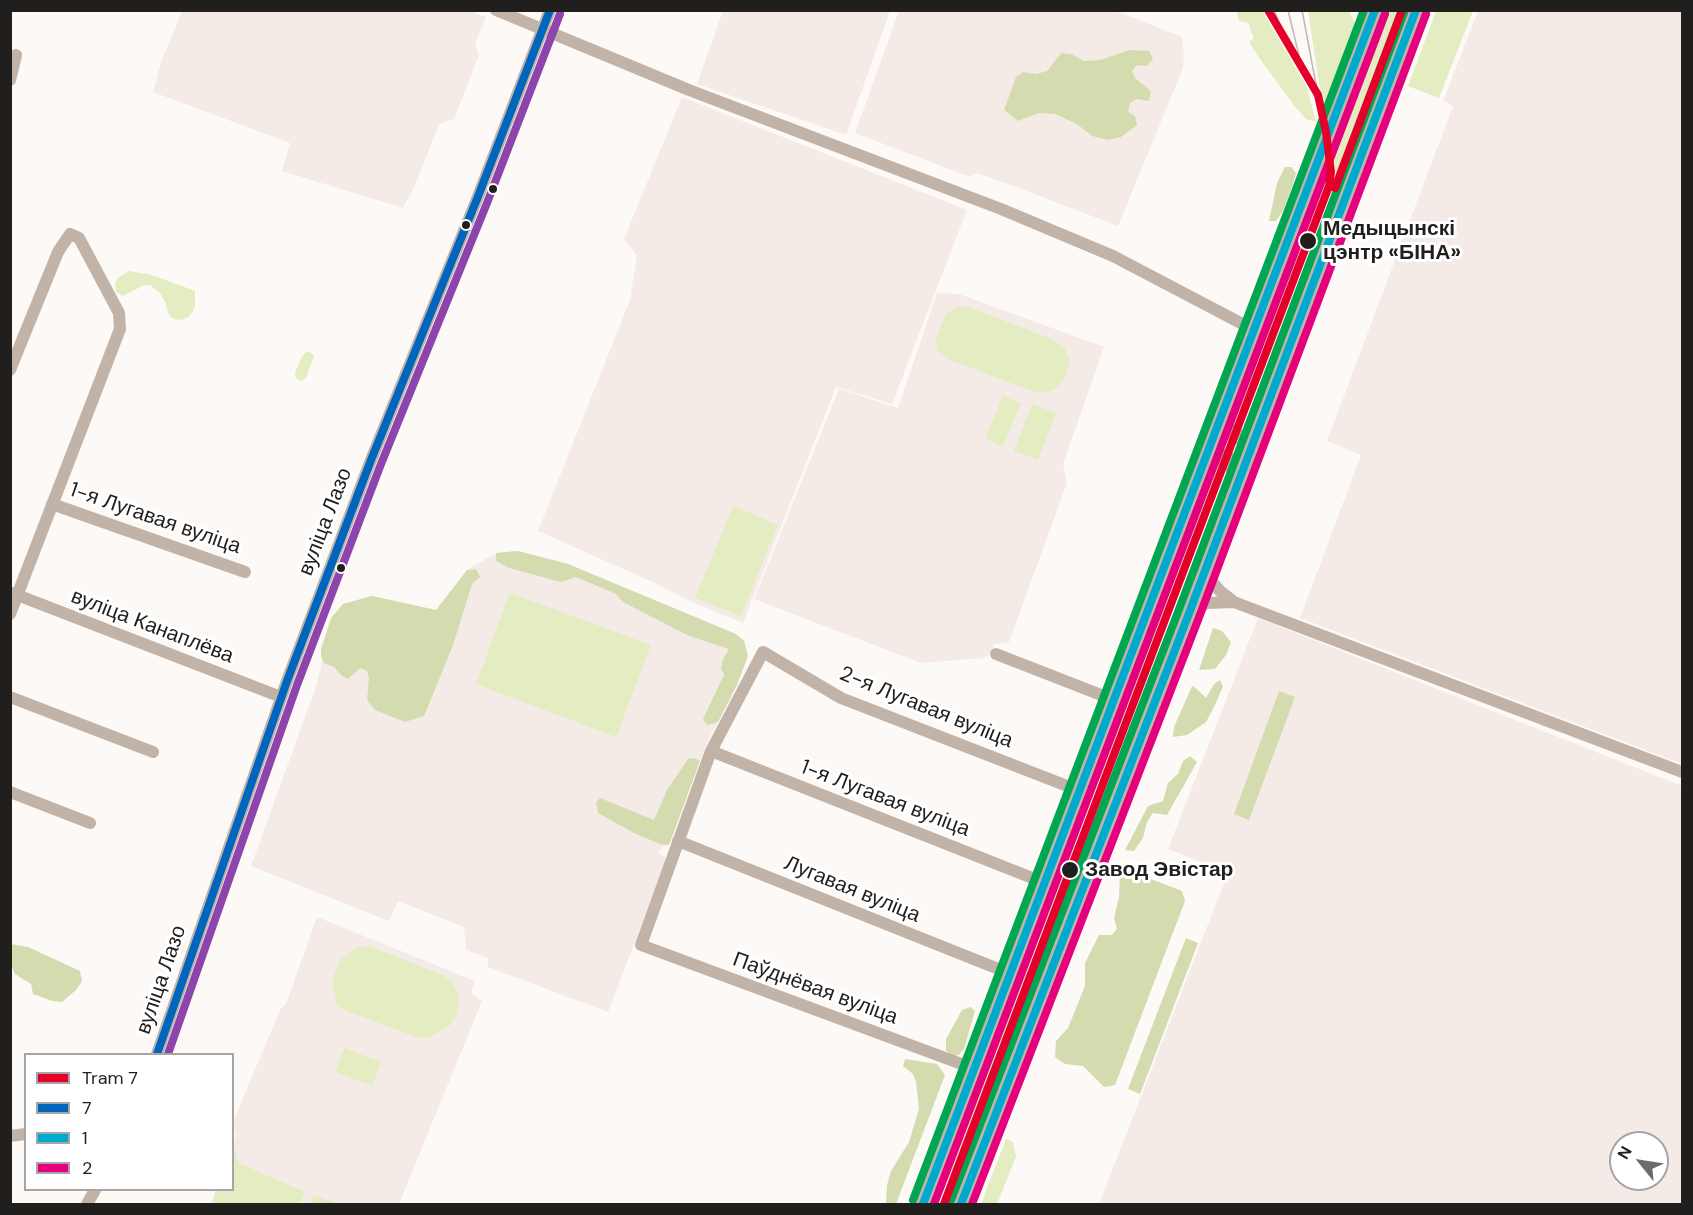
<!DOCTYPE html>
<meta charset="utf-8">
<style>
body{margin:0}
#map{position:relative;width:1693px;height:1215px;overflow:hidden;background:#fcf9f6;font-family:"DM Sans",sans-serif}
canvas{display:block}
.frame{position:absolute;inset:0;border:12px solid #211f1d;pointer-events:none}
.legend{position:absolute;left:24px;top:1053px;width:210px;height:138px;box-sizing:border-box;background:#fff;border:2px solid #a6a5a5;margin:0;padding:8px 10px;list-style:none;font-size:18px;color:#211f1d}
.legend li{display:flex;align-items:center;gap:12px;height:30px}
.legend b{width:30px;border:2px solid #a6a5a5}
.north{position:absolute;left:1609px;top:1131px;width:60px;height:60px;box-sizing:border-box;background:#fff;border:2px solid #a6a5a5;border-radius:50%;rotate:300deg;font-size:16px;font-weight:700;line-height:24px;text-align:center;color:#211f1d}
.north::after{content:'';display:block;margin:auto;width:21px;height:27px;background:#6e6b69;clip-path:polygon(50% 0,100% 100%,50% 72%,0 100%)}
</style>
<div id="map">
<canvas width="1693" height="1215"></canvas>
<div class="frame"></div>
<ul class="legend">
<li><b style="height:8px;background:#e4002b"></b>Tram 7</li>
<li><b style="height:8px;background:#0065bd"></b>7</li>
<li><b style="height:8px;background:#00a9ce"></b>1</li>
<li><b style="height:8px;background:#e5007d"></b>2</li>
</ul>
<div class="north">N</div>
</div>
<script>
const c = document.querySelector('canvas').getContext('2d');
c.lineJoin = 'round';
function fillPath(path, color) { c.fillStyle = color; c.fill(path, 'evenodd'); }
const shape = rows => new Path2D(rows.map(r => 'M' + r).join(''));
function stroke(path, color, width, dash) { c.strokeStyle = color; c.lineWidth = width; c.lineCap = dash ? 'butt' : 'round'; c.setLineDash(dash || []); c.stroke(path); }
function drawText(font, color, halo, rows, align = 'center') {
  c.font = font + ' "DM Sans",sans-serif'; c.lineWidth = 6; c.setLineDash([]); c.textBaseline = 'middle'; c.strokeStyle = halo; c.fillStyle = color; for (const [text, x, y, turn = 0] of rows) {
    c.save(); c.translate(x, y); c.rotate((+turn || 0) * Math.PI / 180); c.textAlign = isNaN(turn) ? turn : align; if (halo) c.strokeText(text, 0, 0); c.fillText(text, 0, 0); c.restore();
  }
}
const built = shape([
 [470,11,486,17,475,44,479,55,454,119,439,124,416,183,403,208,282,171,290,143,153,92,161,62,182,11],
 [723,11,890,11,846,135,697,84],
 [899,11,1116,11,1182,37,1184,56,1183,68,1118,226,1016,187,977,173,970,177,855,133],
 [1478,11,1682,11,1682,764,1300,618,1361,455,1327,441,1453,106,1443,101],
 [682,97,967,210,892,404,836,387,743,623,687,600,657,584,538,531,630,300,637,255,624,239],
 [937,293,959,294,1104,347,1063,464,1067,483,1009,642,994,644,991,654,983,658,921,663,754,599,839,389,898,408],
 [518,551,568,564,736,634,744,641,748,656,737,685,707,742,669,845,661,847,658,853,667,858,608,1012,488,967,488,958,466,950,464,927,398,901,389,921,251,866,317,684,327,639,343,604,372,596,436,610,467,570,496,553],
 [1258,618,1682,786,1682,1204,1099,1204,1228,873,1168,849],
 [1621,1143,1657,1143,1657,1179,1621,1179],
 [317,917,475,981,471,993,482,1001,399,1204,219,1204,212,1202,216,1190,232,1190,233,1146,236,1136,233,1122,281,1008,286,1004]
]);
const green = shape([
 [1387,10,1399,11,1336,178,1334,153],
 [1237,11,1262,11,1307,87,1316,122,1306,119,1296,108,1260,59,1249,42,1254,38,1248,23,1239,21],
 [1308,11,1349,11,1357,27,1324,115],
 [1405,11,1409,11,1343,186,1339,184],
 [1436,11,1473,11,1439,98,1408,86],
 [1326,164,1324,185,1316,210,1311,208],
 [1319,237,1322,238,1260,403,1247,430,1245,430],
 [1293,254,1301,257,1237,427,1233,425],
 [129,271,152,275,195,291,195,307,190,316,182,320,173,319,168,313,166,304,160,293,150,285,144,285,123,296,116,292,115,283,119,277],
 [956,307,968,307,1054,340,1065,349,1070,362,1063,382,1051,391,1035,392,948,359,938,350,936,340,946,314],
 [306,352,310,352,314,356,306,378,301,381,296,378,295,373,301,358],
 [1003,396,1021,403,1003,446,985,439],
 [1032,404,1056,413,1038,460,1014,451],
 [1223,460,1101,780,1095,778,1199,503,1212,481,1220,461],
 [1231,468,1232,474,1216,513,1208,545,1095,842,1090,840],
 [733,506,778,525,741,616,695,598],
 [510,593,651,645,616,737,476,684],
 [1071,843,1077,845,949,1181,945,1180,942,1179],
 [1064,911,1069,913,958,1204,952,1204],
 [369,946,443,975,453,983,458,994,458,1005,456,1016,449,1026,430,1037,419,1038,344,1010,336,1003,332,982,339,961,356,948],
 [344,1048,381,1062,372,1086,335,1072],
 [1006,1139,1013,1142,1016,1156,997,1204,981,1204],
 [233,1145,239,1163,305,1192,300,1204,219,1204,212,1202,216,1190,232,1190],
 [313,1195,338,1204,310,1204]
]);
const forest = shape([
 [1130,50,1149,51,1153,59,1147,66,1137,65,1132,71,1135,78,1151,91,1149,101,1137,99,1130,103,1128,112,1135,116,1137,125,1121,137,1109,140,1092,136,1077,124,1055,114,1039,113,1018,121,1004,110,1016,77,1023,72,1036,74,1047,71,1061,53,1071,54,1084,61,1100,60],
 [1285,167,1291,167,1296,173,1293,184,1283,211,1276,221,1269,221,1277,183],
 [518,551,568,564,736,634,744,641,748,656,737,685,718,722,707,725,703,719,724,675,721,668,723,659,729,649,687,635,623,602,616,594,576,577,561,582,509,568,496,561,496,553],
 [476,569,480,577,472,584,453,645,424,716,405,722,375,710,367,700,369,678,367,671,360,668,348,679,342,676,334,667,324,663,321,656,321,649,331,618,343,604,372,596,436,610,467,570],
 [1213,628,1222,631,1231,642,1226,655,1215,669,1199,670],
 [1220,680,1223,686,1215,705,1206,722,1187,735,1173,737,1174,727,1192,686,1197,689,1206,698,1214,684],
 [1279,691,1295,697,1249,820,1234,814],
 [1190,756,1197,762,1167,815,1153,813,1147,822,1143,838,1134,851,1125,850,1148,806,1163,801,1168,783,1178,774,1183,761],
 [694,758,700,761,669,845,660,844,636,834,598,813,596,803,600,798,654,820,667,790,688,759],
 [1125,869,1182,891,1185,901,1115,1085,1104,1087,1083,1066,1065,1064,1055,1057,1056,1041,1068,1028,1085,986,1085,963,1099,935,1112,935,1117,929,1114,918,1119,897,1120,874],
 [1186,938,1198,943,1140,1094,1128,1089],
 [11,944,28,947,80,971,82,981,76,990,62,1002,52,1001,33,994,31,984,15,974,11,965],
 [971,1007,975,1011,964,1049,959,1055,954,1056,946,1051,946,1039,962,1010],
 [905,1059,937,1064,945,1075,896,1204,886,1204,887,1185,891,1171,909,1142,919,1109,916,1082,913,1074,903,1066]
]);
const minor = shape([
 [496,10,689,90,1001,209,1113,256,1254,330],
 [10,80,16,55],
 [10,370,58,252,70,234,79,238,119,313,120,329,10,614],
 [52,504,245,572],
 [1206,564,1213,583,1220,591,1234,602,1682,772],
 [12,593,281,697],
 [1188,616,1206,603,1234,602],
 [996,654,1114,700],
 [10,697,153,752],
 [711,751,1045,883],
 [10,792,90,823],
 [678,841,1011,974],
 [157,1054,287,681,371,460,477,199,550,10],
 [975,1069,641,945,711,751,763,652,841,698,1080,791],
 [10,1136,26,1134],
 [87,1204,95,1190]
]);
const major = shape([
 [1224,410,1227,428,1234,436,1245,438,1256,430],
 [1200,469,1213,459,1225,457,1233,463,1235,482],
 [923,1204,1375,10],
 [961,1204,1188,616,1416,10]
]);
const tram = shape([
 [1274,10,1287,43],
 [1288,10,1302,68],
 [1302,10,1318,95]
]);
const bus1 = shape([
 [157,1054,287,681,371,460,477,199,550,10]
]);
const bus2 = shape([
 [923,1204,1375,10],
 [961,1204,1188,616,1416,10]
]);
const bus3 = shape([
 [934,1204,1385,14],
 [972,1204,1198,620,1426,14]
]);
const bus4 = shape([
 [913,1200,1364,10],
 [951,1200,1178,612,1405,10]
]);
const bus5 = shape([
 [168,1054,297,685,381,464,487,203,560,14]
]);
const tram1 = shape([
 [1335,188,1402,10],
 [944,1204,1329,186,1331,172,1326,132,1318,95,1268,10]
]);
const markers = [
 [493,189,5,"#211f1d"],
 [466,225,5,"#211f1d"],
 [1308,241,9,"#211f1d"],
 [341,568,5,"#211f1d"],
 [1070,870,9,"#211f1d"]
];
const stopNames = [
 ["Медыцынскі",1323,229],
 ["цэнтр «БІНА»",1323,253],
 ["Завод Эвістар",1085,870]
];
const streetNames = [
 ["1-я Лугавая вуліца",155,519,19],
 ["вуліца Лазо",326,522,-69],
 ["вуліца Канаплёва",152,627,21],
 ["2-я Лугавая вуліца",926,708,22],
 ["1-я Лугавая вуліца",885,799,21],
 ["Лугавая вуліца",852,890,22],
 ["вуліца Лазо",162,980,-71],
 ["Паўднёвая вуліца",815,989,20]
];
fillPath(built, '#f4ebe6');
fillPath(green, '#e4ecc2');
fillPath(forest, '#d4dcaf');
stroke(minor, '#c1b3a8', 12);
stroke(major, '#c1b5aa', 16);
stroke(tram, '#c0b8b0', 1.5);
stroke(bus1, '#0065bd', 8);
stroke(bus2, '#00a9ce', 8);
stroke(bus3, '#e5007d', 8);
stroke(bus4, '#00a651', 8);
stroke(bus5, '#8e44ad', 8);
stroke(tram1, '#e4002b', 8);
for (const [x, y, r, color] of markers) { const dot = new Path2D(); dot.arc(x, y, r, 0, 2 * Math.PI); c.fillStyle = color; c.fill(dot); stroke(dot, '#fff', 2); }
drawText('bold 21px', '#211f1d', '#fff', stopNames, 'left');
drawText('21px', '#211f1d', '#fff', streetNames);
</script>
